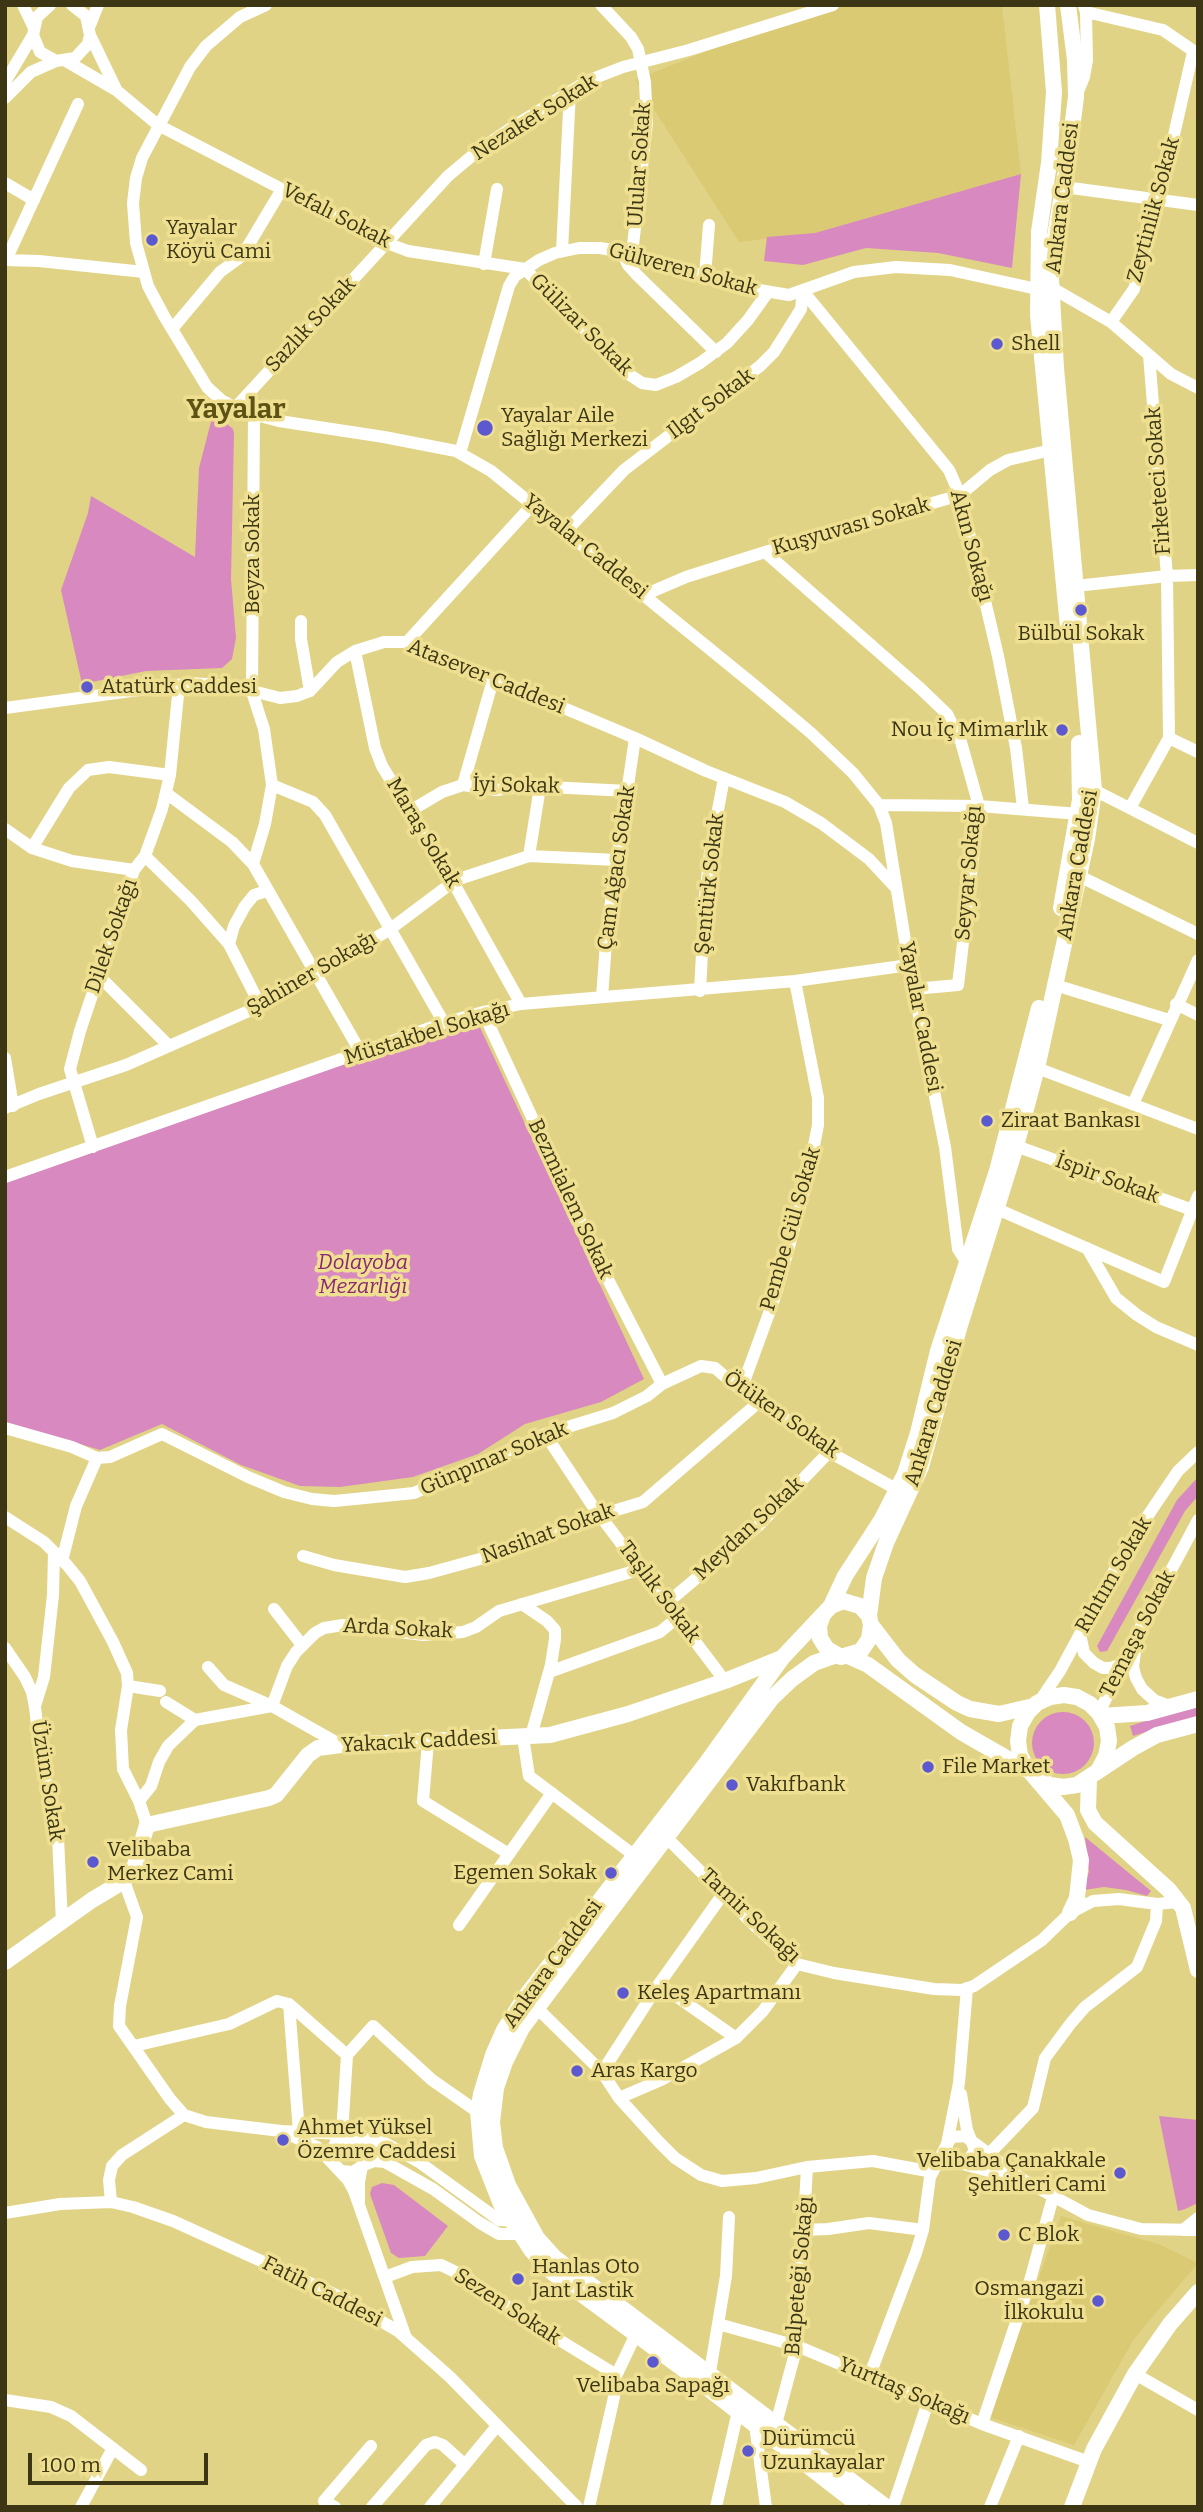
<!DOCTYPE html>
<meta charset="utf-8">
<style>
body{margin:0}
#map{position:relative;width:1203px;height:2512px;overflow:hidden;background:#e1d385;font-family:Bitter,serif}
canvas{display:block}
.frame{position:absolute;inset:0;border:7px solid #3c3615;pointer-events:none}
.scale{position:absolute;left:28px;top:2453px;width:180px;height:32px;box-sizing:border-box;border:4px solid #3c3615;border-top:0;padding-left:9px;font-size:21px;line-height:24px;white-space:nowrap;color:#3c3615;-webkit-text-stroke:5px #efe091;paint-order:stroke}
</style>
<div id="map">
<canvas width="1203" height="2512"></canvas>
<div class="frame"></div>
<div class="scale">100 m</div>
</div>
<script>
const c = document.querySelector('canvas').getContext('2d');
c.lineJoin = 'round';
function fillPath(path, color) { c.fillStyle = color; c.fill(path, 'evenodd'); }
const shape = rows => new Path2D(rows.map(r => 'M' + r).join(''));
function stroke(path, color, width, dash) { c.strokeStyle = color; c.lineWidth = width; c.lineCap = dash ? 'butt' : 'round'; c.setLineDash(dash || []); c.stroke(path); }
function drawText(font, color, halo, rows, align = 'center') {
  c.font = font + ' Bitter,serif'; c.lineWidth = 7; c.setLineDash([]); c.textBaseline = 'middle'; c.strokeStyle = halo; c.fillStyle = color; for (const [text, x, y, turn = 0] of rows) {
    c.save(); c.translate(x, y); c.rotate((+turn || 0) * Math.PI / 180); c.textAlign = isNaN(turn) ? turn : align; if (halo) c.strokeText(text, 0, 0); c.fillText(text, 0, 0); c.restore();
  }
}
const built = shape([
 [806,5,1002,5,1021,174,815,233,739,242,635,80,807,11],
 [1061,2216,1161,2245,1198,2263,1134,2339,1074,2445,989,2417]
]);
const green = shape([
 [1021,174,1012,268,938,253,866,248,803,265,764,261,767,237,815,233],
 [212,418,227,424,233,429,234,433,231,579,236,638,232,659,222,668,146,671,82,684,61,590,88,513,91,496,195,557,199,468],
 [477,1021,644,1379,601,1402,525,1424,478,1454,413,1477,340,1487,300,1486,241,1465,162,1424,100,1450,5,1422,5,1183,405,1042],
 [1198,1477,1198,1496,1185,1511,1107,1651,1100,1652,1097,1646,1177,1500],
 [1198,1704,1198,1716,1133,1736,1130,1726],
 '1032 1743a31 31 0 1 1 62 0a31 31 0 1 1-62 0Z',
 [1085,1837,1151,1891,1147,1896,1126,1890,1104,1887,1084,1890,1089,1871],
 [1159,2116,1198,2120,1198,2203,1185,2209,1178,2211],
 [382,2183,394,2185,448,2226,425,2256,399,2258,391,2253,370,2194,372,2187]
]);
const minor = shape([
 [23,5,33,26],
 [50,5,37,17,33,35,40,52,56,61],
 [72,5,86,16,90,35,116,89],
 [266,5,240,17,206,46,190,67,142,158,136,178,133,203,136,243,148,286,164,316,207,387,221,400,244,412,279,421,384,437,456,451,491,471,754,685,811,733,853,773,879,805,886,823,909,965,945,1147,958,1249,967,1263,972,1266],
 [601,5,631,37,638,49,645,82,647,123,632,254],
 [1086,12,1163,30,1198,54],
 [90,25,98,5],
 [66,61,116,90,158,125,384,242,408,251,525,269,630,375,642,383,656,385,676,377,700,363,727,343,748,320,768,292],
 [5,82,33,35],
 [1077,94,1084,77,1087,60,1086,12,1084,6],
 [5,98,31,72,56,61,75,58,88,44,90,35],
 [5,183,34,200],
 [1064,187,1198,205],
 [562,251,570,91],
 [622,252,628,265,637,275,716,352],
 [5,260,39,261,144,272],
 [6,260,78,104],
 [484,264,497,189],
 [705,276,709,225],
 [803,291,949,470,960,495,998,656,1016,748,1023,808],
 [1111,322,1134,289,1159,200,1193,52],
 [172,329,220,272,242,256,282,189],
 [1149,355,1167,576,1198,575],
 [235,408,448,176,479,150,517,124,587,81,623,67,689,50,833,5],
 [460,453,509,286,515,276,539,260,555,253,579,248,600,248,629,253,735,286,789,295,854,272,896,267,950,270,1037,289,1052,288,1111,322,1171,374,1198,388],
 [566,531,624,470,760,366,774,352,801,309,803,291],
 [765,552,921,689,947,714,961,742,979,806,958,985,914,989],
 [1076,586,1167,576,1169,738,1198,752],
 [644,595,686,577,765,552,960,495,990,470,1008,460,1051,450],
 [301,621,301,639,310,691],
 [407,642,533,504],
 [355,651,375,748,382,766,453,882,521,1004],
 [5,708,191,683,233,686,280,698,297,696,310,691,337,662,355,651,384,642,407,642,635,738,706,771,785,802,821,823,869,859,896,888],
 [272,785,313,802,325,815,444,1023],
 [463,785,493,680],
 [1094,790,1198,843],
 [166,793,232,842,253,864,361,1053],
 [879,805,979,806,1079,814],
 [1130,808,1169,738],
 [410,811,442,792,463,785,496,790,529,786,628,791],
 [5,829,32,848,72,861,134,870],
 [32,848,69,788,88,770,109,767,170,775],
 [145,856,191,901,229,944,260,1005],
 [529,856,540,787],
 [253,864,265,824,272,785,264,729,252,692,254,415],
 [1079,876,1198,934],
 [229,944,234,926,245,906,254,895,267,891],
 [99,976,169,1046],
 [1055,985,1169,1020],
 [700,991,705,896,710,852,724,778],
 [602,997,607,929,635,738],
 [1176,1004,1198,1015],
 [483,1012,602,1268,662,1384],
 [5,1058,13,1106],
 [1037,1068,1198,1129],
 [1133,1104,1198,960],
 [5,1108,39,1094,126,1065,251,1010,389,930,453,882,462,878,529,856,617,860],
 [1016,1146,1198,1212],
 [93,1147,70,1069,80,1031,134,870,145,856,162,809,170,775,179,685],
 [5,1177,444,1023,483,1012,521,1004,795,981,909,965],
 [997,1209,1164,1282,1198,1196],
 [1087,1248,1116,1298,1137,1315,1156,1327,1198,1345],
 [741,1390,776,1294,807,1181,818,1125,818,1098,795,981],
 [5,1428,72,1447,97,1458,110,1457,162,1434,248,1477,284,1492,312,1499,334,1501,355,1499,414,1493,545,1434,613,1413,647,1396,662,1384,701,1366,715,1368,741,1390,796,1426,829,1452,898,1490],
 [545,1434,592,1505,725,1681],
 [5,1517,44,1542,67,1565,80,1581,113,1642,127,1673,128,1686,121,1730,123,1769,139,1801,147,1825],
 [303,1556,334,1565,405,1577,429,1573,509,1551,600,1515,643,1502,759,1402],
 [62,1561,76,1506,97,1458],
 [667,1603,758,1526,829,1452],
 [522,1604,547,1621,555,1630,555,1639,551,1665,531,1736],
 [274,1609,302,1645],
 [1080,1634,1084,1653,1094,1663,1103,1668,1111,1668,1122,1664],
 [1136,1645,1133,1667,1136,1678,1142,1689,1154,1700,1170,1706],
 [5,1648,25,1677,32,1692,35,1707,41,1759,58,1838,62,1922],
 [208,1667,224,1685,272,1706,287,1666,296,1652,315,1633,324,1628,343,1625,423,1635,463,1632,476,1627,499,1611,641,1569],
 [549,1672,660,1632,678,1617],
 [128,1686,160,1691],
 [166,1702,195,1720],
 [1039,1702,1060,1671,1128,1545,1178,1471,1198,1452],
 [35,1706,44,1677,53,1595,54,1552],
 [1099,1713,1140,1628,1198,1520],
 [523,1737,529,1776,635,1856],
 [428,1742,423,1801,509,1854],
 [139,1801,151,1786,159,1762,168,1746,195,1720,272,1706,341,1745],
 [667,1838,753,1924,797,1964,834,1973,934,1989,962,1990,974,1986,1042,1940,1070,1913,1093,1901,1119,1899,1157,1904,1178,1902],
 [124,1881,137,1917,120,2006,119,2026,170,2099,184,2115,206,2122,281,2131,342,2134,385,2143,419,2162,499,2220,517,2221],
 [459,1925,552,1793],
 [659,1984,736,2038],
 [289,2004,347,2055],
 [537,2008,602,2072,619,2098,659,2142,675,2158,701,2175,722,2181,756,2178,807,2167,873,2161,933,2172],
 [134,2046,229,2024,277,2001,289,2004,299,2132],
 [602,2072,659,1984,723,1894],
 [619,2098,661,2080,736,2038,763,2011,797,1964],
 [342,2134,347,2055,373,2026,432,2080,478,2112],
 [290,2135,317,2147,348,2180,354,2191,406,2338],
 [989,2154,1033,2108,1045,2058,1071,2023,1085,2007,1137,1967,1156,1921,1157,1904],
 [956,2164,968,2161,975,2150,967,2130,961,2094],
 [1025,2181,955,2162,947,2153,947,2144,952,2137,965,2136,1025,2181,1088,2215,1141,2229,1198,2230],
 [111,2202,109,2180,112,2166,122,2155,184,2115],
 [359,2202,359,2182,362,2166,366,2155,362,2144,358,2140,347,2138,336,2142,331,2152,333,2163,341,2171,353,2172,362,2166,374,2161,385,2162,433,2189,480,2223,499,2234,520,2234,524,2228],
 [5,2213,60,2204,111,2202,133,2207,173,2221,334,2294,398,2331,450,2377,577,2507],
 [805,2230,828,2229,869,2223,923,2230],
 [1183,2230,1198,2218],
 [385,2277,412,2267,441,2265,466,2277,525,2319,610,2371,615,2378,614,2397,589,2507],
 [718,2324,797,2346,982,2424,1089,2462],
 [710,2372,726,2276,729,2217],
 [1135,2374,1198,2410],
 [869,2377,916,2253,923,2230,930,2177,947,2144,959,2083,967,1988],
 [615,2378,636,2334],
 [5,2400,51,2407,71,2416,141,2470],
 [776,2424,797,2346,807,2167],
 [982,2424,1029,2284,1053,2197],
 [755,2425,766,2507],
 [81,2507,113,2448],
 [335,2507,324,2501,371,2446],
 [372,2507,426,2445,435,2442,443,2445,464,2464],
 [430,2507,497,2426],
 [716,2507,738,2411],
 [893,2507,928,2402],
 [990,2507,1019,2436]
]);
const major = shape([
 [1047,5,1054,92,1049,163,1039,232,1038,315,1068,627],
 [1061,908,1080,800,1079,743],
 [831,1606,845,1576,882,1519,905,1474,918,1433,938,1351,997,1171,1039,1008],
 [823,1615,819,1626,820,1638,827,1649,841,1657,861,1651,869,1639,871,1625],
 [869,1616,874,1578,886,1543,921,1467,960,1325,1016,1146,1037,1068,1087,839,1094,790,1056,368,1051,279,1053,248,1069,152,1076,97,1075,60,1068,5],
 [837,1655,814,1663,792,1679,772,1698,537,2008,522,2028,505,2062,496,2088,492,2122,495,2148,508,2185,537,2238,555,2258,886,2507],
 [848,1656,868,1665,961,1732,1029,1771],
 [1101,1716,1147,1713,1198,1699],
 [1089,1778,1088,1810,1095,1823,1169,1890,1183,1908,1198,1970],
 [1039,1779,1050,1785,1063,1787,1077,1785,1133,1748,1157,1735,1198,1724],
 [1070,1913,1077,1898,1081,1860,1076,1839,1067,1815,1027,1768,1020,1755,1018,1741,1020,1726,1028,1712,1037,1703,1050,1697,1064,1695,1077,1697,1090,1704,1099,1713,1107,1727,1109,1741,1106,1756,1099,1769],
 [5,1962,92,1900,124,1881,135,1865,147,1825,269,1798,276,1795,308,1755,318,1748,341,1745,550,1735,628,1714,725,1681,782,1658],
 [861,2507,679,2366,553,2273,532,2251,501,2204,482,2156,478,2112,481,2094,493,2055,504,2030,525,1997,705,1765,782,1658,831,1606,843,1601,860,1606,869,1616,871,1625,898,1660,915,1675,957,1703,970,1709,999,1714,1034,1706],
 [1072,2507,1094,2449,1135,2374,1170,2324,1198,2292]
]);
const markers = [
 [152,240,7,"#5b58d0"],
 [997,344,7,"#5b58d0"],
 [485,428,9,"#5b58d0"],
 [1081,610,7,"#5b58d0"],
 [87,687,7,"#5b58d0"],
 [1062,730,7,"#5b58d0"],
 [987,1121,7,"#5b58d0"],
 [928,1767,7,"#5b58d0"],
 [732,1785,7,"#5b58d0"],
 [93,1862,7,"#5b58d0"],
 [611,1873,7,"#5b58d0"],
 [623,1993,7,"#5b58d0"],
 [577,2071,7,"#5b58d0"],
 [283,2140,7,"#5b58d0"],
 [1120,2173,7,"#5b58d0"],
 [1004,2235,7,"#5b58d0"],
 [518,2279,7,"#5b58d0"],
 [1098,2301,7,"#5b58d0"],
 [653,2362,7,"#5b58d0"],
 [748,2451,7,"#5b58d0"]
];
const streetNames = [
 ["Nezaket Sokak",535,118,-32],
 ["Ulular Sokak",640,165,-86],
 ["Ankara Caddesi",1063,198,-83],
 ["Zeytinlik Sokak",1154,210,-75],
 ["Vefalı Sokak",336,216,27],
 ["Gülveren Sokak",683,270,15],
 ["Sazlık Sokak",311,325,-47],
 ["Gülizar Sokak",581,325,45],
 ["Ilgıt Sokak",711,404,-37],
 ["Firketeci Sokak",1159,481,-94],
 ["Kuşyuvası Sokak",851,527,-16],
 ["Akın Sokağı",971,546,75],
 ["Yayalar Caddesi",585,547,39],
 ["Beyza Sokak",253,554,-90],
 ["Atasever Caddesi",486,677,22],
 ["İyi Sokak",516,786,1],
 ["Maraş Sokak",423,833,59],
 ["Ankara Caddesi",1078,865,-80],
 ["Çam Ağacı Sokak",617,868,-82],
 ["Seyyar Sokağı",969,873,-85],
 ["Şentürk Sokak",710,884,-84],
 ["Dilek Sokağı",112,936,-71],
 ["Şahiner Sokağı",312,974,-30],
 ["Yayalar Caddesi",920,1017,79],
 ["Müstakbel Sokağı",427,1034,-17],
 ["İspir Sokak",1107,1179,20],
 ["Bezmialem Sokak",570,1199,65],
 ["Pembe Gül Sokak",791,1229,-74],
 ["Ankara Caddesi",934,1413,-73],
 ["Ötüken Sokak",781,1415,35],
 ["Günpınar Sokak",494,1459,-23],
 ["Meydan Sokak",749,1529,-43],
 ["Nasihat Sokak",548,1534,-20],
 ["Rıhtım Sokak",1114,1575,-60],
 ["Taşlık Sokak",659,1592,53],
 ["Arda Sokak",398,1629,3],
 ["Temaşa Sokak",1138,1634,-63],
 ["Yakacık Caddesi",419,1742,-3],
 ["Üzüm Sokak",47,1781,81],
 ["Tamir Sokağı",750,1916,43],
 ["Ankara Caddesi",553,1964,-54],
 ["Balpeteği Sokağı",800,2276,-85],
 ["Fatih Caddesi",322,2292,27],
 ["Sezen Sokak",507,2307,33],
 ["Yurttaş Sokağı",904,2391,23]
];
const poiNames = [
 ["Yayalar",166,228],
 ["Köyü Cami",166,252],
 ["Shell",1011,344],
 ["Yayalar Aile",501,416],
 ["Sağlığı Merkezi",501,440],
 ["Bülbül Sokak",1081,634,"center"],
 ["Atatürk Caddesi̇",101,687],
 ["Nou İç Mimarlık",1048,730,"right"],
 ["Ziraat Bankası",1001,1121],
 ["File Market",942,1767],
 ["Vakıfbank",746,1785],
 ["Velibaba",107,1850],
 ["Merkez Cami",107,1874],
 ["Egemen Sokak",597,1873,"right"],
 ["Keleş Apartmanı",637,1993],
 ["Aras Kargo",591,2071],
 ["Ahmet Yüksel",297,2128],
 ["Özemre Caddesi",297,2152],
 ["Velibaba Çanakkale",1106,2161,"right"],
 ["Şehitleri Cami",1106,2185,"right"],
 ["C Blok",1018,2235],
 ["Hanlas Oto",532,2267],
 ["Jant Lastik",532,2291],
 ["Osmangazi",1084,2289,"right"],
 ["İlkokulu",1084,2313,"right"],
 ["Velibaba Sapağı",653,2386,"center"],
 ["Dürümcü",762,2439],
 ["Uzunkayalar",762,2463]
];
const parkNames = [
 ["Dolayoba",363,1263],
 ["Mezarlığı",363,1287]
];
const districtNames = [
 ["Yayalar",236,410]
];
fillPath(built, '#daca73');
fillPath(green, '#d889bf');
stroke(minor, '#fff', 12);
stroke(major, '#fff', 16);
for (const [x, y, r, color] of markers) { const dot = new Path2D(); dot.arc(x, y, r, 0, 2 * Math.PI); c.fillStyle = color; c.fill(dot); stroke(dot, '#efe091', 2.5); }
drawText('21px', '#3c3615', '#efe091', streetNames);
drawText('21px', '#3c3615', '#efe091', poiNames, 'left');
drawText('italic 21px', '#8a2772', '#efe091', parkNames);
drawText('bold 28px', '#5d5315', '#efe091', districtNames);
</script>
